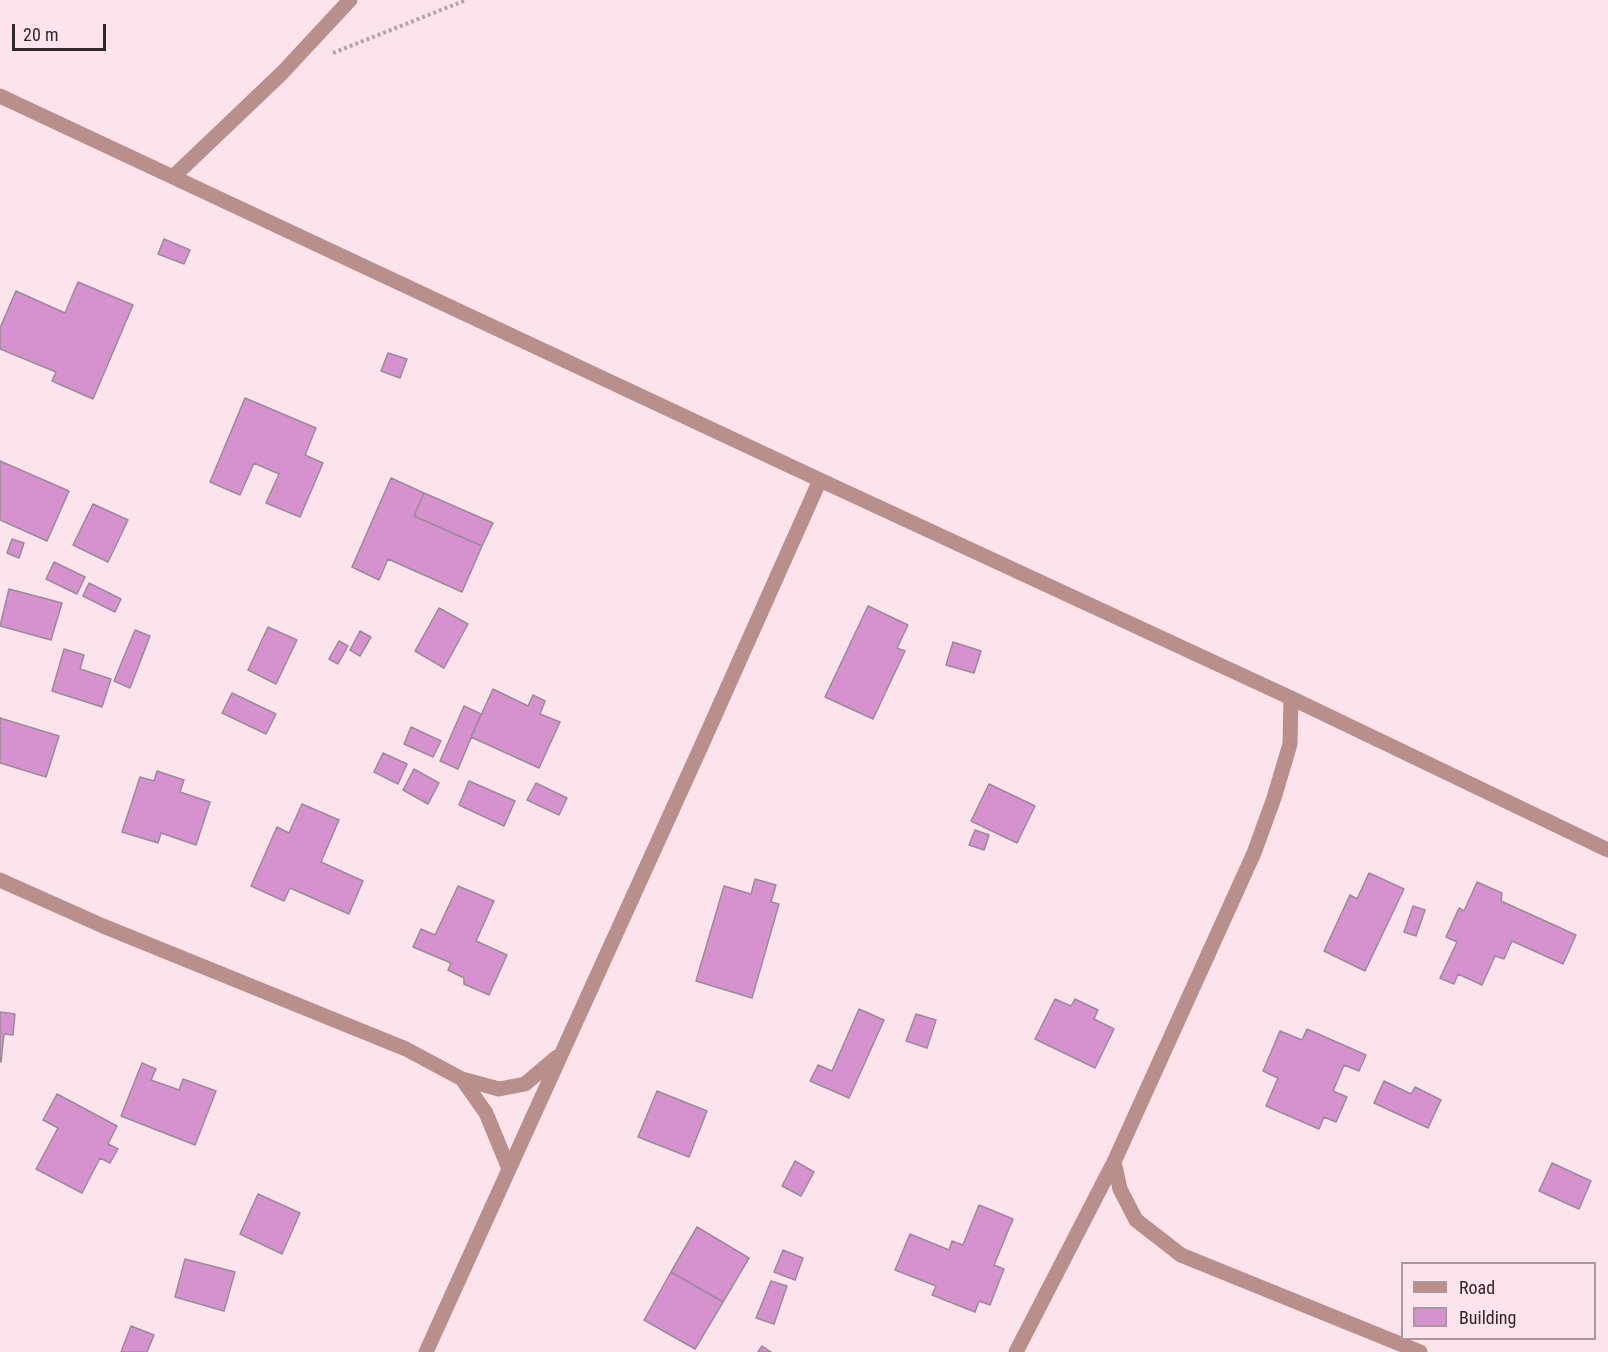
<!DOCTYPE html>
<style>
body{margin:0}
#map{position:relative;width:1608px;height:1352px;overflow:hidden;background:#fde3eb;font-family:"Roboto Condensed",sans-serif}
canvas{display:block}
.legend{position:absolute;left:1401px;top:1262px;width:195px;height:78px;box-sizing:border-box;background:#fde3eb;border:2px solid #ab989e;margin:0;padding:8px 10px;list-style:none;font-size:18px;color:#30272a}
.legend li{display:flex;align-items:center;gap:12px;height:30px}
.legend b{width:30px;border:2px solid #ab989e}
.scale{position:absolute;left:12px;top:24px;width:94px;height:27px;box-sizing:border-box;border:3px solid #30272a;border-top:0;padding-left:8px;font-size:18px;line-height:21px;white-space:nowrap;color:#30272a;-webkit-text-stroke:4px #fde3eb;paint-order:stroke}
</style>
<div id="map">
<canvas width="1608" height="1352"></canvas>
<ul class="legend">
<li><b style="height:8px;background:#b98f8c"></b>Road</li>
<li><b style="height:16px;background:#d692ce"></b>Building</li>
</ul>
<div class="scale">20 m</div>
</div>
<script>
const c = document.querySelector('canvas').getContext('2d');
c.lineJoin = 'round';
function fillPath(path, color) { c.fillStyle = color; c.fill(path, 'evenodd'); }
const shape = rows => new Path2D(rows.map(r => 'M' + r).join(''));
function stroke(path, color, width, dash) { c.strokeStyle = color; c.lineWidth = width; c.lineCap = dash ? 'butt' : 'round'; c.setLineDash(dash || []); c.stroke(path); }
const building = shape([
 [164,239,190,250,184,264,158,254,164,239],
 [78,282,133,305,93,399,52,381,56,372,0,349,0,328,16,291,65,313,78,282],
 [388,353,407,359,400,378,381,371,388,353],
 [245,398,316,428,305,455,323,463,300,517,266,503,279,474,254,463,240,495,210,482,245,398],
 [0,461,69,491,47,541,0,520,0,461],
 [391,478,424,493,414,516,482,546,462,592,388,559,379,580,352,567,391,478],
 [424,493,493,523,482,546,414,516,424,493],
 [93,504,128,520,108,562,73,545,93,504],
 [12,539,24,543,19,558,7,553,12,539],
 [54,562,85,577,77,594,46,579,54,562],
 [89,583,121,599,115,612,83,596,89,583],
 [9,589,62,603,51,640,0,626,9,589],
 [868,606,908,625,897,648,905,651,873,719,825,697,868,606],
 [439,608,468,624,444,668,415,651,439,608],
 [268,627,297,640,276,684,248,670,268,627],
 [135,630,150,636,130,688,114,681,135,630],
 [360,631,371,637,360,656,350,650,360,631],
 [339,641,348,646,338,664,329,659,339,641],
 [953,642,981,651,974,673,946,665,953,642],
 [64,649,84,655,80,669,111,679,102,707,52,691,64,649],
 [493,689,528,706,533,695,545,701,540,714,560,722,539,768,471,737,493,689],
 [232,693,276,714,266,734,222,713,232,693],
 [464,706,481,714,458,769,440,761,464,706],
 [0,718,59,736,46,777,0,763,0,718],
 [411,727,441,741,433,757,404,744,411,727],
 [383,753,407,764,398,784,374,772,383,753],
 [414,769,439,783,428,804,403,790,414,769],
 [157,771,184,780,180,792,210,802,196,845,161,833,158,843,122,832,140,777,154,781,157,771],
 [469,781,515,801,504,826,459,805,469,781],
 [536,783,567,798,559,815,527,800,536,783],
 [989,784,1035,806,1017,843,971,821,989,784],
 [302,804,339,820,321,862,363,881,349,914,290,888,284,901,251,886,277,827,289,833,302,804],
 [975,830,989,835,984,850,969,845,975,830],
 [1369,873,1404,889,1365,971,1324,951,1350,895,1357,899,1369,873],
 [755,879,776,885,771,902,779,904,752,998,696,981,724,886,751,894,755,879],
 [1477,882,1502,893,1501,901,1576,935,1563,964,1512,941,1504,959,1495,956,1482,985,1458,974,1454,984,1440,978,1457,942,1446,937,1459,908,1464,911,1477,882],
 [458,886,494,901,476,941,507,955,489,995,464,984,464,978,448,970,451,963,413,947,421,929,435,935,458,886],
 [1413,906,1425,910,1416,936,1404,932,1413,906],
 [1055,999,1071,1006,1075,999,1098,1010,1094,1019,1114,1029,1095,1068,1035,1039,1055,999],
 [859,1009,884,1020,849,1098,810,1081,818,1065,832,1071,859,1009],
 [0,1012,15,1014,13,1035,4,1034,1,1062,0,1062,0,1012],
 [916,1014,936,1020,927,1048,906,1041,916,1014],
 [1307,1029,1366,1055,1359,1071,1344,1065,1333,1091,1347,1097,1336,1122,1324,1117,1319,1129,1266,1106,1278,1078,1263,1071,1280,1031,1302,1040,1307,1029],
 [142,1063,156,1069,151,1080,179,1090,183,1079,216,1091,195,1145,121,1116,142,1063],
 [1384,1081,1411,1094,1415,1087,1441,1100,1428,1128,1374,1103,1384,1081],
 [657,1091,707,1111,689,1157,638,1137,657,1091],
 [57,1094,117,1126,108,1144,118,1149,110,1163,100,1158,82,1193,36,1169,58,1128,43,1120,57,1094],
 [795,1161,814,1172,801,1196,782,1186,795,1161],
 [1552,1163,1591,1181,1579,1209,1539,1191,1552,1163],
 [258,1194,300,1213,282,1254,240,1234,258,1194],
 [979,1205,1013,1219,994,1265,1004,1269,990,1305,979,1301,975,1312,932,1295,936,1286,895,1270,910,1234,949,1250,952,1241,963,1245,979,1205],
 [697,1227,749,1258,723,1302,671,1272,697,1227],
 [783,1250,803,1258,795,1280,774,1272,783,1250],
 [185,1259,235,1272,224,1311,175,1297,185,1259],
 [671,1272,723,1302,695,1349,644,1320,671,1272],
 [771,1281,787,1286,774,1324,756,1318,771,1281],
 [131,1326,154,1335,147,1352,121,1352,131,1326],
 [762,1346,771,1352,758,1352,762,1346]
]);
const path = shape([
 [333,53,466,0]
]);
const minor = shape([
 [0,96,820,480,1291,698,1608,850],
 [174,176,282,73,350,0],
 [0,880,103,926,406,1049,462,1079,499,1089,525,1084,557,1057],
 [462,1079,486,1113,509,1169],
 [1114,1162,1120,1189,1136,1220,1181,1255,1420,1352],
 [426,1352,704,740,820,480],
 [1016,1352,1114,1162,1254,853,1274,798,1290,744,1291,698]
]);
fillPath(building, '#d692ce');
stroke(building, '#9c8a99', 1.5);
stroke(path, '#b5a1a7', 4, [3, 3]);
stroke(minor, '#b98f8c', 15);
</script>
